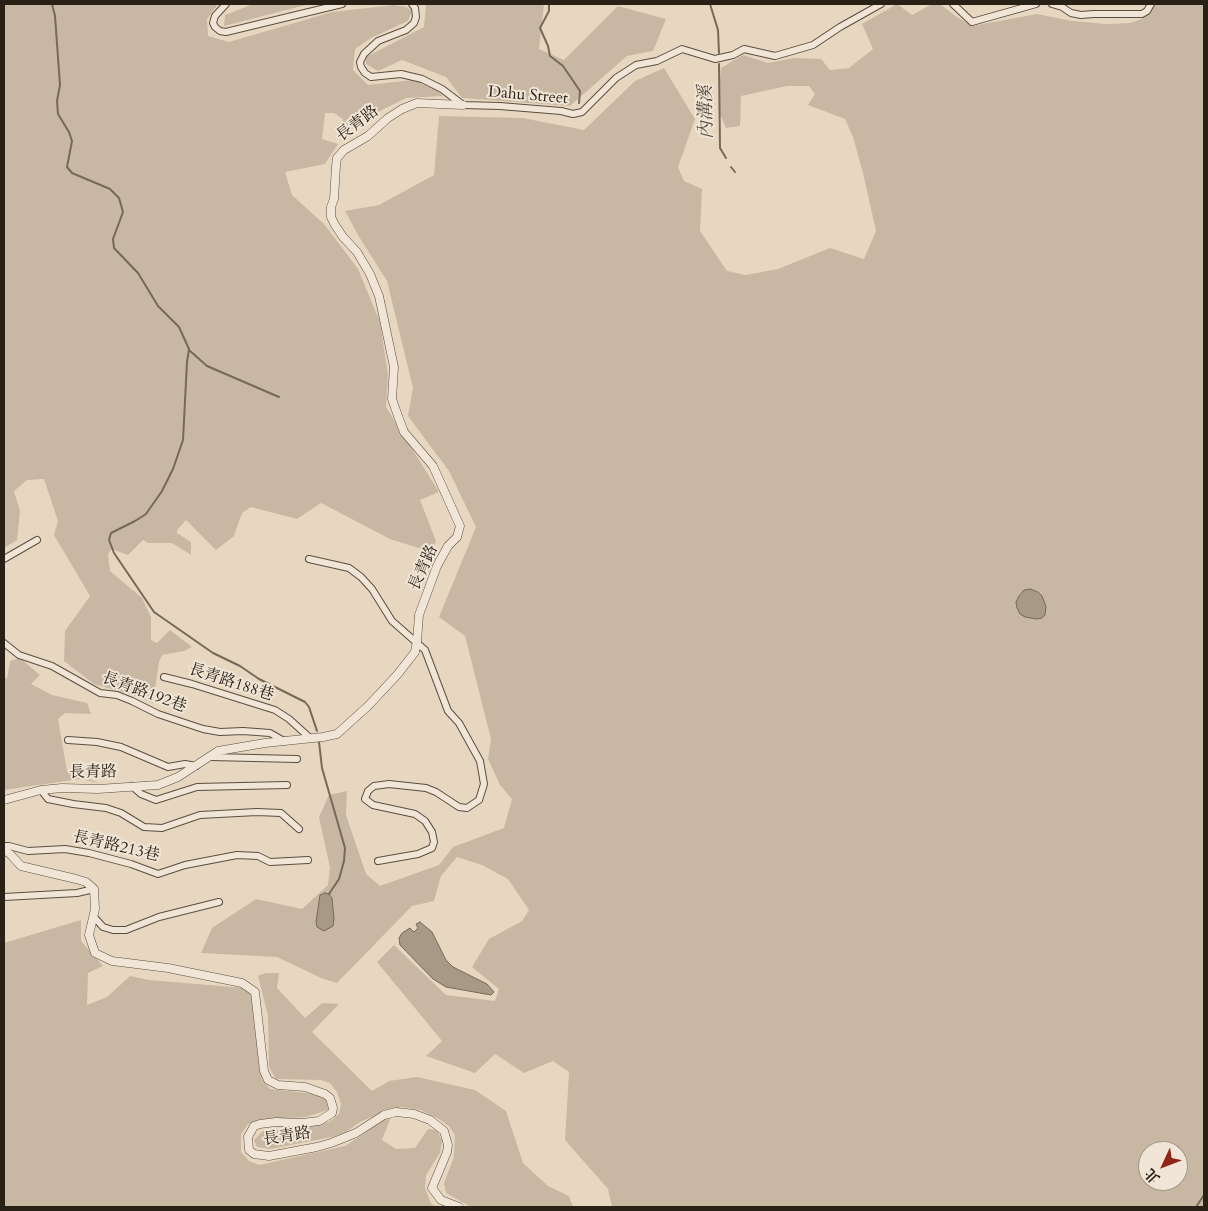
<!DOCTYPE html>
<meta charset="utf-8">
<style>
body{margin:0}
#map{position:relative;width:1208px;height:1211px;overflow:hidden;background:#e8d7c0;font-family:Cardo,"Noto Serif TC",serif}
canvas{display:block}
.frame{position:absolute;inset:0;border:5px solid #2a2116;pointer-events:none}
.north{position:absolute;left:1138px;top:1141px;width:50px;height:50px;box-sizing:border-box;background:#f0e5d6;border:1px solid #a19789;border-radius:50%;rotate:227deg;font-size:14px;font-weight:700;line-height:20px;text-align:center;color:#2a2116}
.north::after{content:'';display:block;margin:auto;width:18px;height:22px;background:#8f2418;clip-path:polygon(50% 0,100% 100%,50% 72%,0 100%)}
</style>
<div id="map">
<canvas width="1208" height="1211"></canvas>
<div class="frame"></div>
<div class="north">北</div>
</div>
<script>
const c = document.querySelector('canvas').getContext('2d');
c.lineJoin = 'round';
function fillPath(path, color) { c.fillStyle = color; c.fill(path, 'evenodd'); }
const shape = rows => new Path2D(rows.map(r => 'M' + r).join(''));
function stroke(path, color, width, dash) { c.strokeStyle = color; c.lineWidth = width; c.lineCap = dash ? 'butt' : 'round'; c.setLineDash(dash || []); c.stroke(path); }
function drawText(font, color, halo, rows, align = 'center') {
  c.font = font + ' Cardo,"Noto Serif TC",serif'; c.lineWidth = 4; c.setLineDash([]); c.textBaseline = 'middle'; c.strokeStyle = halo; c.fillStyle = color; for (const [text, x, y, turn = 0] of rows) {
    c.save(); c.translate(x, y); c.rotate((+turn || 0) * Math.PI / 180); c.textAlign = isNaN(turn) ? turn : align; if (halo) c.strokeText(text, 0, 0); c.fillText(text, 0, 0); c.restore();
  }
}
const green = shape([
 [4,4,218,4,207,19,208,36,229,42,332,12,394,5,406,7,412,11,408,21,371,38,355,49,353,70,368,85,413,80,438,91,443,96,406,98,342,130,343,119,334,113,325,113,322,139,338,144,325,164,285,172,292,195,325,225,358,269,380,322,388,375,386,407,439,492,420,500,436,541,431,552,390,539,321,503,297,519,251,507,242,513,234,536,216,550,186,520,177,530,177,533,191,542,191,555,172,543,148,543,143,540,128,555,112,549,108,554,110,571,142,598,151,617,151,640,157,643,170,630,192,647,184,651,162,655,159,662,153,703,133,695,94,684,64,661,65,631,90,596,54,535,58,521,44,479,27,480,14,491,20,511,17,540,4,548],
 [253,4,310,4,224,26,225,15],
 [426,4,544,4,539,49,564,60,618,6,666,19,653,51,627,56,570,106,462,98,446,77,402,60,378,71,366,64,366,57,424,27],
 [897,4,912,15,932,4,940,4,957,17,972,26,1037,14,1072,21,1107,24,1130,23,1144,18,1149,4,1204,4,1204,1207,612,1207,608,1189,565,1140,569,1072,553,1061,524,1073,495,1054,475,1073,426,1056,442,1041,377,962,394,945,446,995,495,1001,499,989,472,967,489,939,522,921,529,910,508,879,482,865,457,857,441,876,434,901,412,906,337,983,321,978,277,957,201,953,212,928,256,899,302,909,328,885,330,868,319,817,329,795,347,791,346,815,366,874,380,886,439,865,453,847,504,828,512,799,500,785,488,759,491,739,465,636,439,617,476,527,449,471,408,416,413,388,387,281,358,235,345,211,379,205,434,175,439,116,523,118,584,130,635,81,664,68,695,119,678,167,684,181,702,189,700,231,727,271,746,275,778,269,830,248,864,259,876,231,863,173,853,137,845,119,808,105,815,94,809,86,787,86,741,96,740,126,726,128,718,109,721,68,743,55,768,63,794,58,821,59,830,70,849,68,873,49,862,24],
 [1148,1151,1178,1151,1178,1181,1148,1181],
 [20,658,40,675,31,684,52,695,87,703,91,714,65,713,58,719,67,771,80,775,99,783,79,779,4,790,4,676,7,679,10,661],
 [81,920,81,941,103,966,88,973,87,1005,107,997,130,976,149,980,244,988,253,994,260,1069,263,1081,270,1089,324,1095,328,1100,328,1110,306,1117,260,1120,248,1124,241,1134,241,1152,249,1161,259,1165,345,1146,365,1133,380,1120,391,1117,382,1140,396,1149,415,1148,428,1129,437,1130,442,1141,440,1153,426,1175,425,1188,431,1204,437,1207,4,1207,4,943],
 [265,973,279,973,277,988,305,1018,322,1003,339,1004,312,1032,372,1091,389,1081,417,1077,475,1090,506,1111,523,1163,548,1186,569,1196,573,1207,471,1207,446,1193,444,1183,454,1157,455,1135,449,1126,439,1119,420,1110,402,1107,386,1111,360,1122,346,1132,332,1137,270,1149,257,1147,254,1140,263,1131,329,1122,339,1114,341,1104,337,1092,330,1083,321,1080,276,1079,269,1067,268,1016,258,976]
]);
const water = shape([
 [1030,589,1038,592,1042,596,1046,606,1045,615,1042,618,1037,619,1025,617,1020,614,1017,608,1016,602,1019,596,1024,590,1030,589],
 [325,893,329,894,332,898,334,919,333,926,324,931,317,927,316,922,320,895,325,893],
 [420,922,432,932,446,960,453,967,487,984,494,992,491,995,446,987,433,979,400,945,399,938,402,933,410,928,414,932,418,928,416,924,420,922]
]);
const stream = shape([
 [52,4,55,16,60,85,57,101,58,114,69,132,72,141,67,167,72,173,110,189,119,198,123,212,113,239,114,248,138,273,158,306,179,327,189,349,187,362,183,440,173,469,162,491,146,514,135,521,111,533,109,540,114,553,154,612,213,653,240,666,259,679,305,702,309,707,317,731],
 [549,4,549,11,540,28,548,46,550,56,563,66,580,91,579,103],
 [710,4,718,30,719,53],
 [719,64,720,148,726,158],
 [731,167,735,172],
 [189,350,207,366,279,397],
 [319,742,322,768,345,848,344,861,339,879,329,894],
 [1196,1207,1204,1195]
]);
const minor = shape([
 [226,4,215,16,213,23,215,27,220,31,226,32,342,4],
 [412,4,415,8,416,17,414,23,406,30,378,41,364,54,360,62,361,67,365,73,371,77,401,74,422,79,442,89,463,105,500,106,561,111,573,114,582,112,616,78,636,65,657,61,682,49,715,59,733,55,744,49,775,56,813,45,840,27,881,4],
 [953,4,972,22,1036,4],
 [1052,4,1062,7,1071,13,1081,15,1094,14,1142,14,1147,11,1151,4],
 [4,559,37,540],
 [309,559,349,568,361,577,372,589,392,621,425,650,448,711,459,723,480,761,484,784,479,800,467,808,459,807,436,792,426,788,389,784,374,786,368,791,365,799,373,805,415,814,425,821,432,832,434,842,432,848,418,854,378,861],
 [4,643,19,655,52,666,100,693,117,695,132,701,158,714,203,729,220,732,243,731,270,733,284,741],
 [164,677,192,684,275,710,289,719,310,738],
 [68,740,97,742,121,747,168,767,185,764,196,766],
 [211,757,297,759],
 [132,786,141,794,156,800,197,787,287,785],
 [41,790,48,799,73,804,106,808,121,813,144,827,162,828,200,815,257,812,281,813,299,829],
 [4,846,9,846,28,851,65,849,89,853,131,864,158,874,185,865,237,855,258,856,270,862,308,860],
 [4,897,77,893,94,889],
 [94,917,103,927,113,930,126,930,159,917,219,902]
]);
const tertiary = shape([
 [4,800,41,790,62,788,98,789,158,785,178,777,218,751,265,743,323,737,337,734,368,706,397,675,415,652,417,641,419,615,437,566,448,546,457,537,460,526,433,466,404,432,398,416,392,399,394,367,379,296,370,274,357,252,343,237,335,225,331,217,331,207,334,199,336,166,337,158,344,150,368,136,388,118,402,109,417,103,463,105],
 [4,850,10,854,21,866,76,879,86,882,94,889,95,909,89,935,95,953,112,961,168,968,242,983,255,992,264,1071,268,1080,278,1085,305,1087,325,1094,330,1098,333,1108,332,1113,319,1121,302,1123,276,1122,260,1124,254,1126,248,1137,249,1150,254,1154,269,1156,317,1147,331,1143,356,1133,384,1115,396,1112,414,1114,430,1120,444,1131,448,1145,447,1152,432,1188,441,1200,459,1207]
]);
const streetNames = [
 ["Dahu Street",528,96,5],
 ["長青路",358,124,-37],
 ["長青路",424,568,-66],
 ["長青路188巷",231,683,18],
 ["長青路192巷",144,693,20],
 ["長青路",93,773,-1],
 ["長青路213巷",116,847,13],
 ["長青路",287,1137,-9]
];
const waterNames = [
 ["內溝溪",707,112,-91]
];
fillPath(green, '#c8b8a3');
fillPath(water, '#a79986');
stroke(water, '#756959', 1);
stroke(stream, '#756959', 2);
stroke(minor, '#5a4e40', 8);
stroke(tertiary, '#5a4e40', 9);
stroke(minor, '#f0e5d6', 6);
stroke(tertiary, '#f0e5d6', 8);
drawText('16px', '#2a2116', '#f0e5d6', streetNames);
drawText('italic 18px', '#564b3d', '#f0e5d6', waterNames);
</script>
